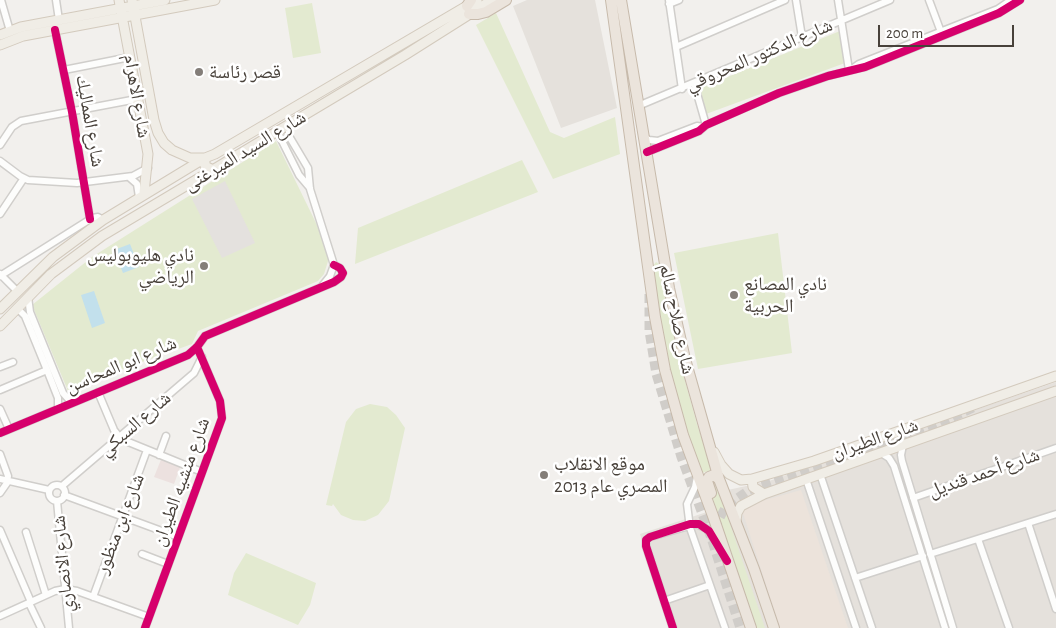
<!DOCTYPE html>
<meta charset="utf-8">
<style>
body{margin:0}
#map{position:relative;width:1056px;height:628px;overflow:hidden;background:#f2f0ed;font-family:"Alegreya Sans",sans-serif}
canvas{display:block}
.scale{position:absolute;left:878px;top:25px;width:136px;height:22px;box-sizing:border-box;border:2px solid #48413a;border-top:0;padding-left:6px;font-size:15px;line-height:18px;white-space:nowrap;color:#48413a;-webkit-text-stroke:4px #fff;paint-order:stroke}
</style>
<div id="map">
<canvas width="1056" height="628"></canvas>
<div class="scale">200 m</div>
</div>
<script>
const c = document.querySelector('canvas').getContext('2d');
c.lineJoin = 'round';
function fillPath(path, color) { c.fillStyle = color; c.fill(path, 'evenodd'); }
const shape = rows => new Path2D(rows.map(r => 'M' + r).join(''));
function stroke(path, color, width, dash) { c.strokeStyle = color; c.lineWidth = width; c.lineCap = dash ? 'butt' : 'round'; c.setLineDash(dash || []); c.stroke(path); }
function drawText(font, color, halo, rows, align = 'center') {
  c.font = font + ' "Alegreya Sans","Noto Naskh Arabic",sans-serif'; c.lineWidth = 5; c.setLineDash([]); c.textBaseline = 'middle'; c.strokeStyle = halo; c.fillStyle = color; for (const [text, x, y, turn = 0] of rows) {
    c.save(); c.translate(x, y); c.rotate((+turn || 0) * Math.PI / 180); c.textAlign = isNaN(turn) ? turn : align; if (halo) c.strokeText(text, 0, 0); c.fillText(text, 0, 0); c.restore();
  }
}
const residential = shape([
 [527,0,595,0,617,108,561,128,513,6],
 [1056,382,1056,628,671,628,640,534,719,508,714,493,769,481]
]);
const commercial = shape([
 [801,490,848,628,780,628,741,507]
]);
const medical = shape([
 [162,457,181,465,174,484,154,477]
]);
const green = shape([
 [312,3,321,53,293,58,285,8],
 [496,13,550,132,564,138,615,117,620,154,553,179,476,25],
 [840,31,845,63,706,114,698,89],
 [276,141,316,223,329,258,324,274,318,281,198,331,192,344,95,379,68,391,32,305,92,257],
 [522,160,538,192,355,264,358,228],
 [778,233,792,353,698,369,674,253],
 [656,262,661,265,672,325,685,381,697,424,712,470,702,473,687,431,671,378,660,328,652,267],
 [370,404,387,407,396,415,405,428,389,501,378,515,365,521,353,520,341,515,333,504,332,506,326,505,346,422,356,409],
 [713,480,730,524,765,628,753,628,708,483],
 [246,553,316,583,310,605,298,625,228,595,234,573]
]);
const parking = shape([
 [225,181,255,243,222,258,192,199]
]);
const water = shape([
 [130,244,139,267,123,273,114,250],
 [94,291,105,323,92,328,81,295]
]);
const majorTunnel = shape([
 [649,294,649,331,656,374,681,457,711,538,740,628],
 [714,529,725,508,736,499,749,490,936,425,973,408]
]);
const minor = shape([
 [1,0,10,31],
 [56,0,59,20],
 [669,0,682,89],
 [796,0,802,37],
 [838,0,849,70],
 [929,0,941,32],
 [669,4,679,0],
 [55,30,72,112,90,219],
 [676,47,785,0],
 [852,69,859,64,998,9,1011,0],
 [64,70,130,57],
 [694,83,706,125],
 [638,106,890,0],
 [292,122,289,129,289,136,308,168,310,189,334,265],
 [277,131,299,175,310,188],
 [644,137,649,140,658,141,697,126,704,127],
 [0,145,12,127,21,121,137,99],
 [647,152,699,131,706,125,779,93,828,76,865,67,999,13,1020,0],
 [0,161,20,176,28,180,77,183,133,176,148,168],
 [129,177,137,184,139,197],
 [0,214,24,178],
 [0,274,17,291],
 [0,276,92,218,98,217,103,220],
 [322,286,330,276,334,265],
 [28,297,30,312,63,393,72,403],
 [17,308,25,316,47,370,58,398,58,409],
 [0,367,13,362],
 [0,390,47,370],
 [98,392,114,430,121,439,202,472],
 [0,409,9,429],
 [0,433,188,355,197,347,205,336,334,282,341,277,343,273,340,268,334,265],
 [903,445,901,455,902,461,953,628],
 [881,453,889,458,894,466,945,628],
 [0,454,8,476,7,483,0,493],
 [159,455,166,436],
 [820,474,872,628],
 [697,476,695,487,687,504,690,528,725,628],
 [0,479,49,490],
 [806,479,856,628],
 '49 493a8 8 0 1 1 16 0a8 8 0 1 1-16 0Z',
 [62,486,194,373,202,357],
 [64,495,178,537],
 [913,498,1056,448],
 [57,501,69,628],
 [1028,523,1056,609],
 [0,530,31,602],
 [26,532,46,595],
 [978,539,1009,628],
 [142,554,168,564],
 [930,554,1056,514],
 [855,578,923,556],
 [93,597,147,450],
 [664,601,710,585],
 [29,603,41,628],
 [0,616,55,591,65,589,77,591,149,617],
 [145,628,222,418,220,401,197,347],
 [673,628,646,546,646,540,650,537,696,524,707,529,722,552]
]);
const major = shape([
 [119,0,148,154,144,193],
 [132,0,154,120,158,133,164,143,172,150,190,158,205,158,205,166,213,170],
 [0,35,21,27,165,0],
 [0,45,23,36,215,0],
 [0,309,53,257,103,220,205,158,215,154,477,0],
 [0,326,51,274,102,236,405,55,492,0],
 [714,452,721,465,729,474,741,480,752,479,814,461,1056,376],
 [752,479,753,487,764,494],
 [736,521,737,513,741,506,764,494,1056,391]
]);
const highway = shape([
 [611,0,655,317,665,370,683,435,713,516,751,628],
 [621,0,669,288,685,359,719,479,754,569,774,628],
 [467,6,471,0],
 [469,14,478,14,486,12,506,0],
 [711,493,707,481,709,477,714,475,719,479]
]);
const cycleway = shape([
 [55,30,72,112,90,219],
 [647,152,699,131,706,125,779,93,828,76,865,67,999,13,1020,0],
 [0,433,188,355,197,347,205,336,334,282,341,277,343,273,340,268,334,265],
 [145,628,222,418,220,401,197,347],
 [673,628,646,546,646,540,650,537,690,524,699,524,709,531,727,561]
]);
const markers = [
 [199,72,5,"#847e79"],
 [204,266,5,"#847e79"],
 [734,295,5,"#847e79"],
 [544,475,5,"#847e79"]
];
const streetNames = [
 ["شارع الدكتور المحروقي",759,55,-23],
 ["شارع الاهرام",137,96,80],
 ["شارع المماليك",90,121,80],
 ["شارع السيد الميرغنى",245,151,-31],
 ["شارع صلاح سالم",677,319,78],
 ["شارع ابو المحاسن",121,365,-23],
 ["شارع السبكي",135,424,-41],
 ["شارع الطيران",875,439,-19],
 ["شارع أحمد قنديل",984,473,-19],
 ["شارع منشيه الطيران",181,482,-70],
 ["شارع ابن منظور",120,524,-69],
 ["شارع الانصاري",63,564,-95]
];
const poiNames = [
 ["قصر رئاسة",209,72],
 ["نادي هليوبوليس",194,255,"right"],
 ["الرياضي",194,277,"right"],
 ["نادي المصانع",744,284],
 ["الحربية",744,306],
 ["موقع الانقلاب",554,464],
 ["المصري عام 2013",554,486]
];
fillPath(residential, '#e5e1dc');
fillPath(commercial, '#ece3db');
fillPath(medical, '#ece1df');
fillPath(green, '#e3ead0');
fillPath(parking, '#e4e1de');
fillPath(water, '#c2e0ec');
stroke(majorTunnel, '#d0cdc9', 9, [9, 4.5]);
stroke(minor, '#d0cecb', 9);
stroke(major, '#d3cabd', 11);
stroke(highway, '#c7baab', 12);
stroke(minor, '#fdfdfc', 6);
stroke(major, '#f0ede6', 9);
stroke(highway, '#ebe4dc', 10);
stroke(cycleway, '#d6006c', 8);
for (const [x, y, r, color] of markers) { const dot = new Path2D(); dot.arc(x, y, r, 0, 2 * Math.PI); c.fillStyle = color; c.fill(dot); stroke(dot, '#fff', 2); }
drawText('19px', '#48413a', '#fff', streetNames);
drawText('19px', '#48413a', '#fff', poiNames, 'left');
</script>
